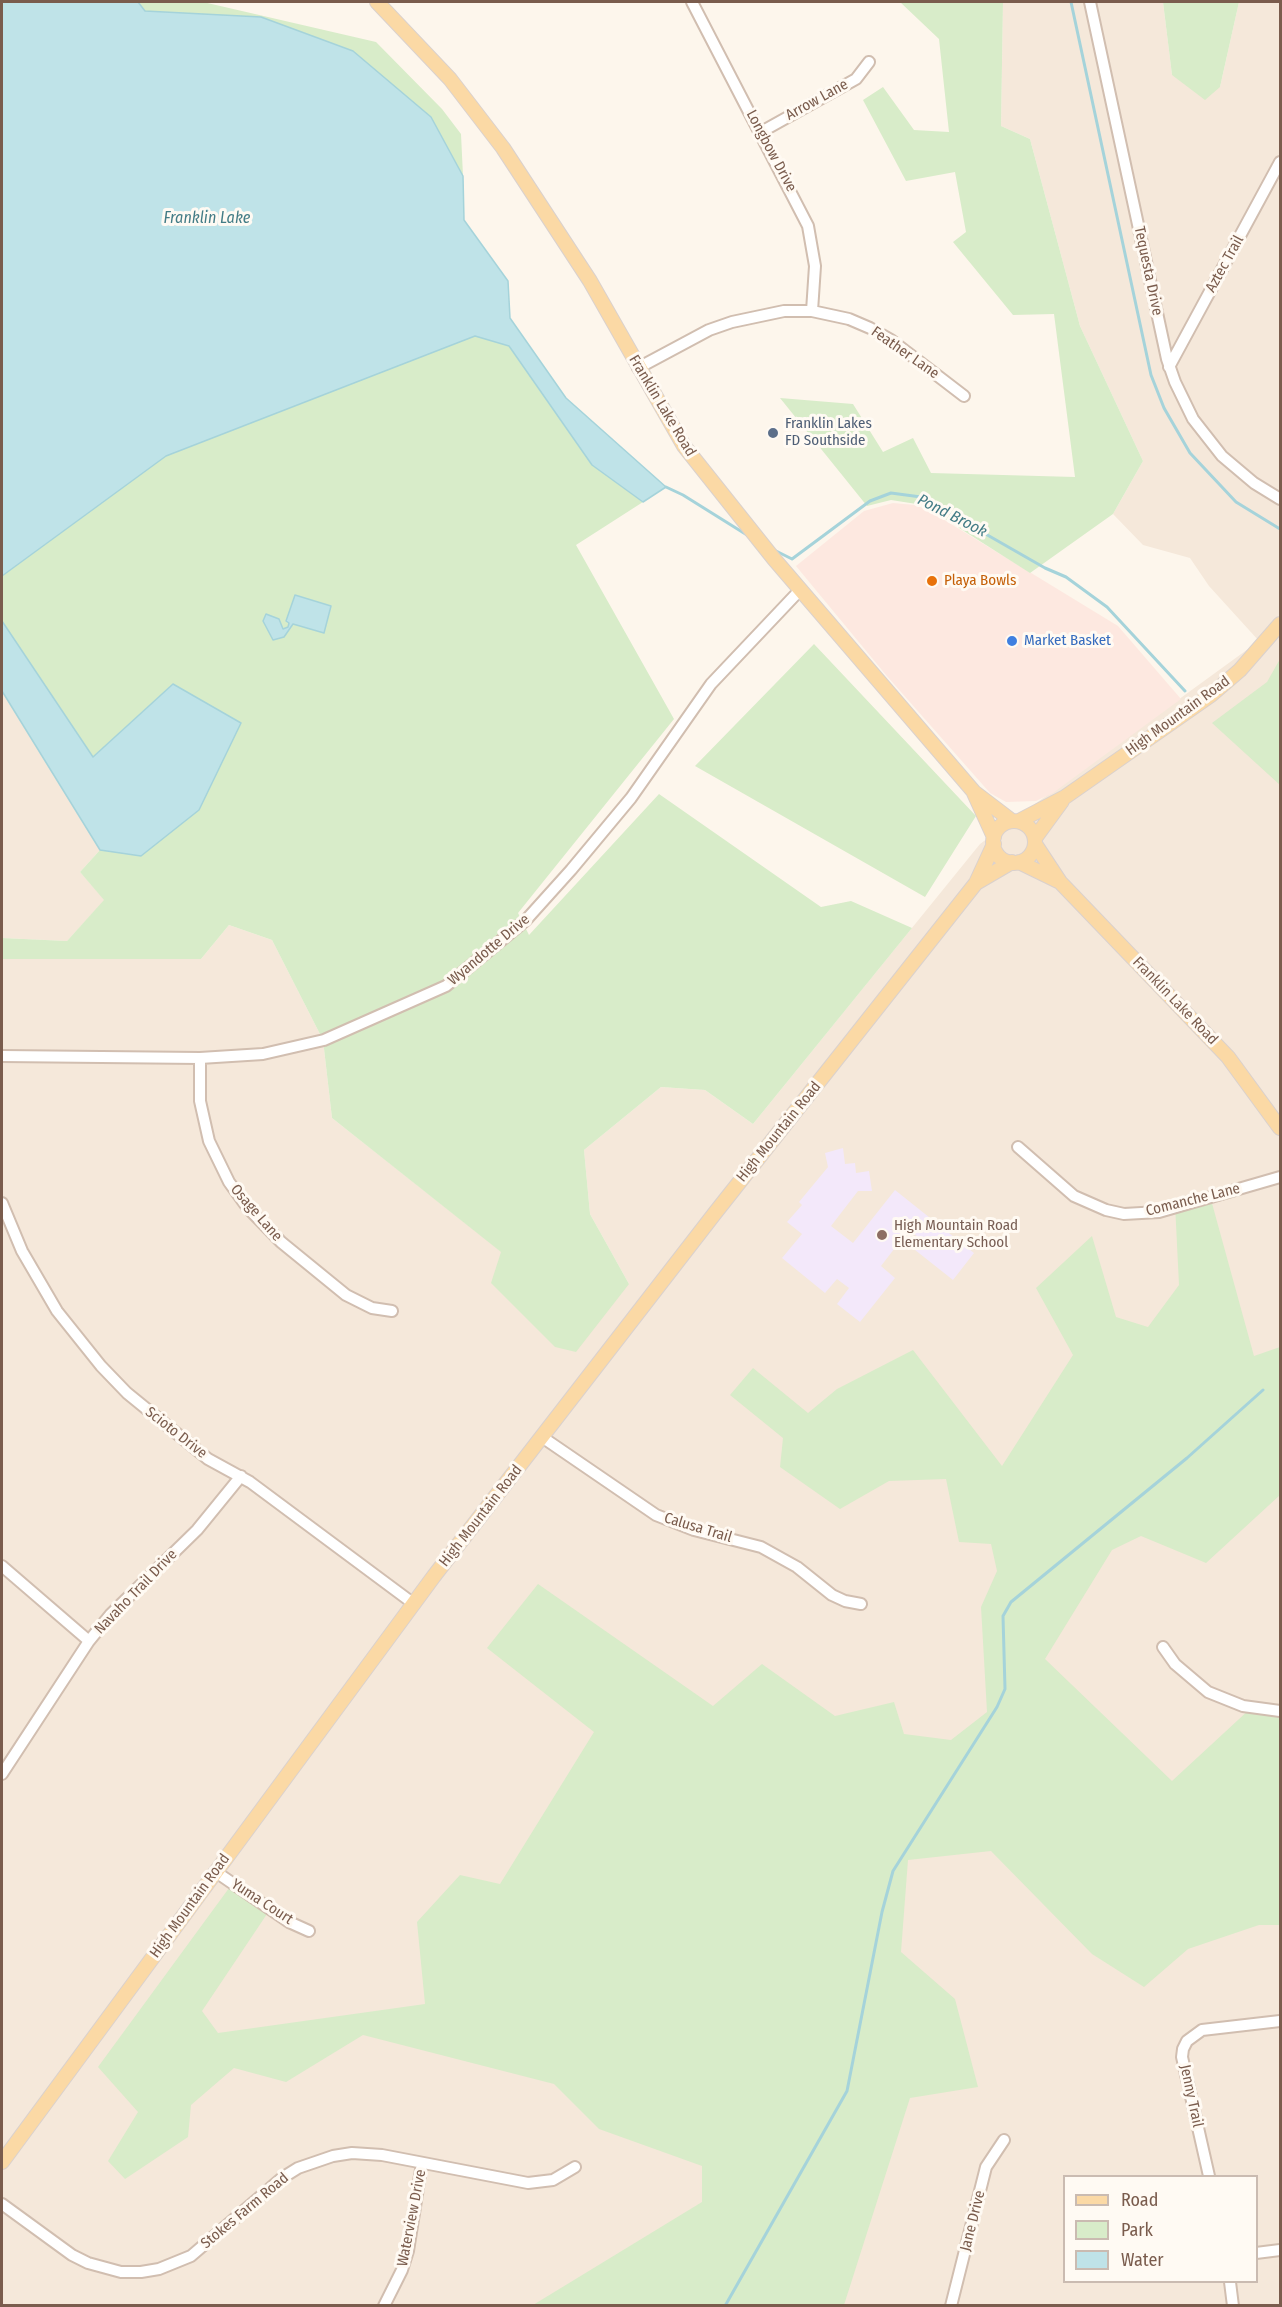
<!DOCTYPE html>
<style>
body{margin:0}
#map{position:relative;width:1282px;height:2307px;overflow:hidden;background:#fdf6ec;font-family:"Fira Sans Condensed",sans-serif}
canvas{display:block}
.frame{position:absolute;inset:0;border:3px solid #7a5c4d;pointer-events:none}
.legend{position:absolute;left:1063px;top:2175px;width:195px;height:108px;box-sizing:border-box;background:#fffaf3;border:2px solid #cabbb1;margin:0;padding:8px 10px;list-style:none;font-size:18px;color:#7a5c4d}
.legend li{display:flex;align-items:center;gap:12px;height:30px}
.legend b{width:30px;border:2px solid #cabbb1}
</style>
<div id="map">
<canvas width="1282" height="2307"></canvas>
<div class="frame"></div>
<ul class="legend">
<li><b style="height:8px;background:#fbd9a5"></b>Road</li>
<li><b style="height:16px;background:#d8ecc9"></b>Park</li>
<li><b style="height:16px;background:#bfe3e8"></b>Water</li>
</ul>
</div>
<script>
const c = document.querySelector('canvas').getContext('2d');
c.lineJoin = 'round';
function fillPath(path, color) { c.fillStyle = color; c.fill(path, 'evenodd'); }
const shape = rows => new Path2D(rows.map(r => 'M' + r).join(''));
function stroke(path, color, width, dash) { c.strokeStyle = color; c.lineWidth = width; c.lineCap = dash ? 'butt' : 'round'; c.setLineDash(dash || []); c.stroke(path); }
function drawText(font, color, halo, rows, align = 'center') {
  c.font = font + ' "Fira Sans Condensed",sans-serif'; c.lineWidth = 6; c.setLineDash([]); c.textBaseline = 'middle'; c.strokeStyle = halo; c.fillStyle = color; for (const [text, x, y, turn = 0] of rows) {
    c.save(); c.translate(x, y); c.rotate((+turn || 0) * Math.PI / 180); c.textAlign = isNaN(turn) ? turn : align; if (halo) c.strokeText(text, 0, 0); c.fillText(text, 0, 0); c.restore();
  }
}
const residential = shape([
 [1003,2,1163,2,1172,75,1220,87,1239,2,1280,2,1280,2305,2,2305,2,959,201,959,229,925,272,940,323,1040,332,1118,502,1252,629,1284,590,1214,584,1150,661,1087,705,1090,753,1124,980,844,1259,641,1209,586,1190,558,1143,545,1113,514,1143,461,1080,326,1030,139,1001,126],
 [1064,2176,1256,2176,1256,2282,1064,2282],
 [2,691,100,850,80,872,105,900,67,941,2,938]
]);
const commercial = shape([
 [893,503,915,505,928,510,1118,626,1181,699,1053,793,1036,801,1006,802,990,793,886,675,796,566,864,511]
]);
const education = shape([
 [843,1148,845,1164,855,1163,856,1173,869,1171,872,1191,858,1191,831,1226,853,1243,895,1190,974,1253,953,1280,910,1246,917,1236,908,1231,881,1266,895,1278,860,1322,837,1304,849,1288,837,1279,825,1293,782,1258,802,1234,787,1222,802,1205,799,1202,828,1167,825,1153]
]);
const green = shape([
 [138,2,203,2,376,42,442,109,461,134,463,176,431,117,261,17,145,11],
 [900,2,1003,2,1001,126,1030,139,1080,326,1143,461,1113,514,1030,573,923,505,891,500,867,506,780,398,853,404,883,452,913,438,931,473,1075,477,1054,314,1013,315,953,242,966,232,955,172,906,181,863,100,883,87,914,130,949,132,939,39],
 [1163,2,1239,2,1220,87,1205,100,1172,75],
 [475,336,509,346,592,465,643,502,576,545,674,719,518,913,529,935,659,794,821,907,851,901,912,928,753,1124,705,1090,661,1087,584,1150,590,1214,629,1284,576,1352,555,1347,491,1283,501,1252,332,1118,323,1040,272,940,229,925,201,959,2,959,2,938,67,941,104,900,80,872,100,850,141,856,173,684,93,757,2,621,2,576,165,456],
 [814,644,976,816,925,897,695,766],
 [1280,659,1280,785,1212,723,1267,682],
 [1210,1196,1254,1356,1280,1347,1280,1495,1206,1563,1141,1536,1112,1550,1045,1659,1172,1781,1251,1708,1280,1712,1280,1925,1259,1925,1188,1949,1144,1987,1092,1954,991,1851,908,1860,901,1952,955,1999,978,2087,910,2098,844,2305,533,2305,702,2202,702,2166,599,2129,554,2084,363,2035,286,2082,234,2068,191,2105,188,2137,125,2179,108,2161,138,2112,98,2067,232,1884,269,1911,202,2011,218,2033,425,2004,417,1922,460,1875,500,1884,594,1732,487,1648,538,1584,713,1706,762,1664,835,1716,894,1702,904,1734,951,1740,987,1712,981,1607,997,1571,991,1544,959,1542,946,1479,889,1481,840,1509,780,1467,783,1438,730,1395,753,1368,808,1413,837,1389,913,1350,1002,1466,1073,1355,1036,1288,1092,1236,1116,1317,1148,1327,1179,1285,1175,1204]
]);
const water = shape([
 [2,2,138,2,145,11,261,17,353,51,431,117,463,176,464,220,508,281,510,318,566,398,666,487,643,502,592,465,509,346,475,336,166,456,2,576,2,2],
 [295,595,331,606,324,633,293,624,284,637,273,640,263,621,266,614,279,619,283,629,288,627,289,623,286,621,295,595],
 [2,621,93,757,173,684,241,723,199,810,141,856,100,850,2,691,2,621]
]);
const stream = shape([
 [1071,2,1151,375,1164,408,1190,453,1236,502,1280,529],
 [666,487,683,495,747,535],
 [774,550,792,559,870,501,891,493,921,497,1045,568,1066,577,1107,607,1185,691],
 [725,2306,847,2091,882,1912,893,1871,997,1707,1005,1689,1003,1616,1011,1602,1187,1458,1263,1390]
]);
const minor = shape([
 [692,2,808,226,815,266,812,311],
 [1090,2,1167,359,1175,382,1193,419,1222,456,1254,483,1280,499],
 [761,132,856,79,869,62],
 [1169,367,1280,162],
 [638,368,709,330,732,322,784,311,812,311,849,319,870,328,891,340,964,396],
 [2,1056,200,1058,263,1054,324,1040,446,986,526,920,571,870,631,798,711,684,800,590],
 [200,1058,200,1101,209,1141,229,1182,247,1207,281,1242,346,1295,372,1308,392,1311],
 [1018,1147,1074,1196,1106,1210,1124,1214,1159,1212,1280,1177],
 [2,1203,22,1251,57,1311,101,1366,127,1393,208,1459,250,1482,414,1604],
 [542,1437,656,1515,694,1530,761,1547,797,1567,832,1595,845,1601,861,1604],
 [2,1566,89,1641],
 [1163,1647,1175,1664,1208,1692,1243,1706,1280,1711],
 [2,1774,89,1641,111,1614,197,1530,241,1476],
 [216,1872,289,1922,309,1931],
 [1209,2176,1182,2057,1183,2049,1187,2041,1202,2030,1280,2021],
 [2,2204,72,2255,88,2263,121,2272,141,2272,159,2269,191,2256,282,2178,298,2168,333,2156,352,2153,382,2155,528,2183,553,2180,575,2167],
 [1256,2253,1280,2250],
 [1230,2282,1233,2306],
 [384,2306,402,2270,408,2251,422,2163],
 [951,2306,986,2167,1004,2140]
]);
const major = shape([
 [377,2,450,79,503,148,590,281,684,446,774,559,974,792,1012,821],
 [974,793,994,837],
 [1019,821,1065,797,1211,695,1240,670,1280,624],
 '993 842a21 21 0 1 1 42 0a21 21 0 1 1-42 0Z',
 [1035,838,1062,801],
 [1035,844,1060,882,1228,1057,1280,1128],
 [1019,862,1058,881],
 [976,883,1012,862],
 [2,2162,434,1576,715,1213,976,883,994,844]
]);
const markers = [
 [773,433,6,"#5c6f8a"],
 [932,581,6,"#e8710a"],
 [1012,641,6,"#3f7fe0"],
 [882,1235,6,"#8d6e63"]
];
const streetNames = [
 ["Arrow Lane",817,100,-29],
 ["Longbow Drive",771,151,62],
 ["Aztec Trail",1225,264,-61],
 ["Tequesta Drive",1148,271,78],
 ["Feather Lane",905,353,35],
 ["Franklin Lake Road",662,406,59],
 ["High Mountain Road",1178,716,-36],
 ["Wyandotte Drive",489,950,-40],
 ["Franklin Lake Road",1175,1001,46],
 ["High Mountain Road",779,1132,-51],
 ["Comanche Lane",1193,1200,-14],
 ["Osage Lane",256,1213,49],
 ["Scioto Drive",176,1433,38],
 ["High Mountain Road",481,1516,-52],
 ["Calusa Trail",698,1528,17],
 ["Navaho Trail Drive",136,1592,-46],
 ["Yuma Court",262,1902,33],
 ["High Mountain Road",190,1906,-54],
 ["Jenny Trail",1191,2096,78],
 ["Stokes Farm Road",245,2211,-40],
 ["Waterview Drive",412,2218,-79],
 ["Jane Drive",973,2221,-76]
];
const serviceNames = [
 ["Franklin Lakes",785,424],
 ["FD Southside",785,441]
];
const foodNames = [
 ["Playa Bowls",944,581]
];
const shopNames = [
 ["Market Basket",1024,641]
];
const educationNames = [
 ["High Mountain Road",894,1226],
 ["Elementary School",894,1243]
];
const waterNames = [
 ["Franklin Lake",207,219],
 ["Pond Brook",952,516,27]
];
fillPath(residential, '#f5e8da');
fillPath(commercial, '#fde8e0');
fillPath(education, '#f3e8fa');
fillPath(green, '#d8ecc9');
fillPath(water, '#bfe3e8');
stroke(water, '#a5d3da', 1.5);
stroke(stream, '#a5d3da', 3);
stroke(minor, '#d1beb0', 14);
stroke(major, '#dad1cd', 16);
stroke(minor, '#fff', 10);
stroke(major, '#fbd9a5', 14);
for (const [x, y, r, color] of markers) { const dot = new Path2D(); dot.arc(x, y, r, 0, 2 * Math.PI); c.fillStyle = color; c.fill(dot); stroke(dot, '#fffaf3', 2); }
drawText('15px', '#7a5c4d', '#fffaf3', streetNames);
drawText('15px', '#4e5e75', '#fffaf3', serviceNames, 'left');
drawText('15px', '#c56008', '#fffaf3', foodNames, 'left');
drawText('15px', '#366cbe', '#fffaf3', shopNames, 'left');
drawText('15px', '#785e54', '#fffaf3', educationNames, 'left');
drawText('italic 16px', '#437c86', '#fffaf3', waterNames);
</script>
